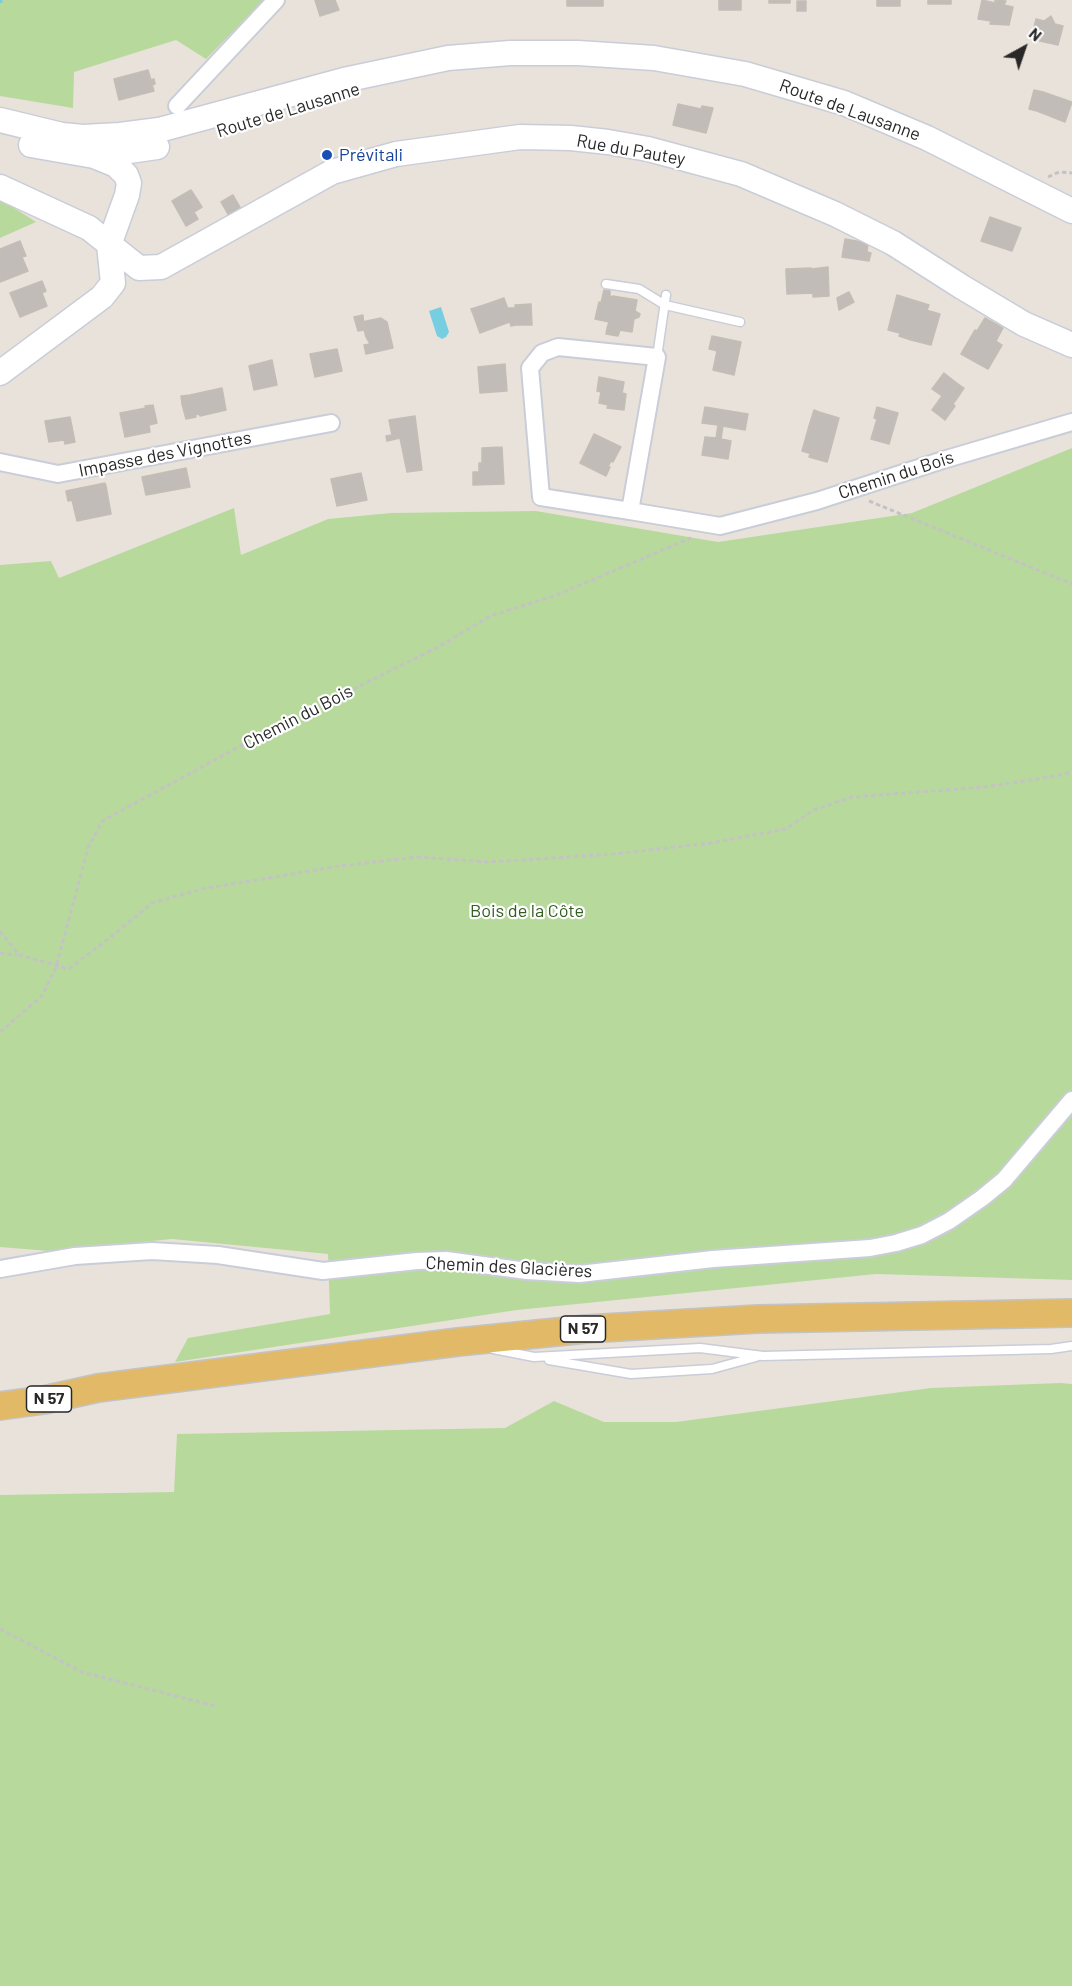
<!DOCTYPE html>
<meta charset="utf-8">
<style>
body{margin:0}
#map{position:relative;width:1072px;height:1986px;overflow:hidden;background:#e9e2db;font-family:Barlow,sans-serif}
canvas{display:block}
.north{position:absolute;left:994px;top:18px;width:60px;height:60px;-webkit-text-stroke:4px #fff;paint-order:stroke;rotate:40deg;font-size:16px;font-weight:700;line-height:24px;text-align:center;color:#282828}
.north::after{content:'';display:block;margin:auto;width:21px;height:27px;background:#282828;clip-path:polygon(50% 0,100% 100%,50% 72%,0 100%)}
</style>
<div id="map">
<canvas width="1072" height="1986"></canvas>
<div class="north">N</div>
</div>
<script>
const c = document.querySelector('canvas').getContext('2d');
c.lineJoin = 'round';
function fillPath(path, color) { c.fillStyle = color; c.fill(path, 'evenodd'); }
const shape = rows => new Path2D(rows.map(r => 'M' + r).join(''));
function stroke(path, color, width, dash) { c.strokeStyle = color; c.lineWidth = width; c.lineCap = dash ? 'butt' : 'round'; c.setLineDash(dash || []); c.stroke(path); }
function drawText(font, color, halo, rows, align = 'center') {
  c.font = font + ' Barlow,sans-serif'; c.lineWidth = 4.5; c.setLineDash([]); c.textBaseline = 'middle'; c.strokeStyle = halo; c.fillStyle = color; for (const [text, x, y, turn = 0] of rows) {
    c.save(); c.translate(x, y); c.rotate((+turn || 0) * Math.PI / 180); c.textAlign = isNaN(turn) ? turn : align; if (halo) c.strokeText(text, 0, 0); c.fillText(text, 0, 0); c.restore();
  }
}
const green = shape([
 [0,0,264,0,206,59,176,40,74,72,73,108,0,96],
 [0,199,36,222,0,238],
 [1072,448,1072,1280,876,1274,517,1310,175,1362,188,1338,330,1314,328,1254,172,1239,49,1251,0,1247,0,565,51,561,59,578,234,508,241,555,328,519,391,513,536,511,718,542,912,513],
 [1060,1383,1072,1384,1072,1986,0,1986,0,1495,174,1492,177,1434,505,1428,554,1401,604,1422,676,1422,931,1388]
]);
const water = shape([
 [441,307,449,332,446,337,442,339,437,336,429,311]
]);
const stream = shape([
 [0,1,0,0]
]);
const building = shape([
 [315,0,335,0,339,10,320,16,315,0],
 [567,0,603,0,603,6,567,6,567,0],
 [719,0,741,0,741,10,719,10,719,0],
 [769,0,790,0,790,3,769,3,769,0],
 [877,0,900,0,900,6,877,6,877,0],
 [928,0,951,0,951,4,928,4,928,0],
 [982,0,995,3,995,0,1006,1,1004,5,1013,7,1009,25,990,24,991,21,978,19,982,0],
 [797,1,806,1,806,11,797,11,797,1],
 [1051,16,1055,24,1063,26,1058,45,1031,39,1036,19,1044,21,1051,16],
 [148,70,151,80,154,79,155,84,152,85,154,91,119,100,114,79,148,70],
 [1034,90,1043,92,1037,111,1029,109,1034,90],
 [1043,92,1072,102,1065,122,1037,111,1043,92],
 [678,104,701,109,702,106,713,108,706,133,673,125,678,104],
 [191,190,202,207,194,212,198,219,186,226,172,201,191,190],
 [233,195,241,209,229,216,221,202,233,195],
 [990,217,1021,228,1012,251,981,241,990,217],
 [845,239,868,243,867,252,871,253,869,261,842,257,845,239],
 [20,241,26,256,22,257,28,271,0,282,0,249,20,241],
 [828,267,829,296,813,297,813,293,787,294,786,272,828,267],
 [811,268,811,270,786,272,786,269,811,268],
 [42,281,46,291,42,293,47,306,20,317,10,293,42,281],
 [604,290,610,291,610,296,613,297,612,305,601,303,604,290],
 [849,292,854,302,839,310,837,298,849,292],
 [897,295,929,305,927,310,901,303,897,321,915,326,911,340,899,336,900,333,888,330,897,295],
 [613,296,637,300,635,311,640,314,639,317,634,319,632,332,607,328,609,322,595,319,599,302,612,305,613,296],
 [504,298,512,321,480,333,473,314,485,310,484,305,504,298],
 [901,303,940,314,931,345,911,340,915,326,897,321,901,303],
 [531,304,532,325,516,325,515,305,531,304],
 [484,305,485,310,473,314,471,309,484,305],
 [508,308,515,308,516,325,511,326,510,322,512,321,508,308],
 [363,315,364,330,358,331,354,317,363,315],
 [381,318,387,322,393,348,366,354,364,345,370,344,366,337,362,322,381,318],
 [985,318,1003,328,996,341,1002,345,988,369,961,354,975,330,977,331,985,318],
 [607,328,620,330,618,336,606,334,607,328],
 [712,336,717,337,714,350,709,349,712,336],
 [717,337,741,342,734,375,713,370,717,351,714,350,717,337],
 [337,349,342,371,315,377,310,354,337,349],
 [272,360,277,385,254,390,249,366,272,360],
 [505,364,507,391,480,393,478,367,505,364],
 [944,373,958,384,952,393,958,397,953,404,955,406,945,420,932,410,942,396,932,389,944,373],
 [599,377,624,382,622,393,626,394,624,410,607,408,608,405,599,403,601,392,597,391,599,377],
 [958,384,964,388,958,397,952,393,958,384],
 [222,388,226,410,200,416,199,414,195,415,196,417,186,419,182,404,192,402,190,395,222,388],
 [190,395,192,402,182,404,181,396,190,395],
 [153,405,157,423,149,425,150,432,125,437,120,413,146,408,145,406,153,405],
 [705,407,748,414,745,430,723,426,721,439,731,441,728,459,702,455,705,437,716,438,718,425,702,423,705,407],
 [877,407,898,413,889,444,871,439,877,419,874,418,877,407],
 [814,410,819,412,815,428,809,426,814,410],
 [819,412,839,418,828,459,802,451,809,426,815,428,819,412],
 [415,416,422,470,407,472,400,438,387,441,386,436,392,435,389,420,415,416],
 [70,417,75,442,65,444,64,440,49,442,45,421,70,417],
 [594,434,621,447,613,462,611,461,608,467,610,467,606,476,580,463,594,434],
 [502,447,504,484,473,485,473,472,479,472,479,463,482,463,482,448,502,447],
 [810,454,828,459,827,462,809,457,810,454],
 [186,468,190,487,146,495,142,477,186,468],
 [361,473,367,500,337,506,331,479,361,473],
 [105,483,106,486,92,489,93,496,68,501,66,491,105,483],
 [106,486,111,514,77,521,72,500,93,496,92,489,106,486]
]);
const path = shape([
 [1048,177,1059,172,1072,173],
 [869,501,1072,584],
 [0,931,19,955,69,969,112,936,152,903,202,889,340,866,418,857,489,862,614,854,711,843,786,829,814,810,852,797,985,787,1056,776,1072,772],
 [0,953,17,955],
 [0,1032,42,996,56,967,88,848,102,821,261,735,438,647,490,616,554,596,691,538],
 [0,1629,82,1672,215,1706]
]);
const lane = shape([
 [606,284,639,289,665,305,740,322],
 [657,357,666,295],
 [493,1349,534,1357,700,1348,763,1356,1051,1349,1072,1346],
 [549,1360,631,1374,712,1369,756,1357]
]);
const street = shape([
 [177,106,276,0],
 [0,462,58,474,331,423],
 [630,511,541,497,530,368,542,353,558,347,657,357,630,511,720,526,817,501,943,460,1072,422],
 [0,1269,75,1256,152,1251,218,1255,323,1271,417,1261,446,1260,527,1271,579,1274,713,1259,870,1248,896,1243,922,1235,949,1221,982,1198,1004,1180,1072,1100]
]);
const secondary = shape([
 [0,120,62,135,83,137,120,135,159,130,344,80,448,58,510,53,578,53,654,58,745,74,844,103,927,138,1072,211],
 [31,145,94,156,157,147],
 [0,187,89,228,139,268,161,267,332,172,396,154,520,137,571,138,608,142,648,149,741,174,835,214,893,243,962,287,1024,324,1072,345],
 [0,373,102,297,113,283,109,245,127,195,129,183,126,175,116,165,94,156]
]);
const primary = shape([
 [0,1406,44,1400,98,1388,458,1342,586,1329,758,1319,1072,1313]
]);
const markers = [
 [327,155,6,"#1a4fb4"]
];
const shields = [
 [583,1329,45],
 [49,1399,45]
];
const shieldNames = [
 ["N 57",583,1329],
 ["N 57",49,1399]
];
const streetNames = [
 ["Route de Lausanne",288,110,-17],
 ["Route de Lausanne",850,110,20],
 ["Rue du Pautey",631,150,10],
 ["Impasse des Vignottes",165,454,-11],
 ["Chemin du Bois",896,475,-18],
 ["Chemin du Bois",298,717,-27],
 ["Chemin des Glacières",509,1267,3]
];
const transitNames = [
 ["Prévitali",339,155]
];
const parkNames = [
 ["Bois de la Côte",527,911]
];
fillPath(green, '#b7da9c');
fillPath(water, '#77cee1');
stroke(stream, '#77cee1', 5);
fillPath(building, '#c1bcb7');
stroke(building, '#c4bdb5', 1.5);
stroke(lane, '#c9cdd8', 11);
stroke(street, '#c9cdd8', 20);
stroke(secondary, '#c9cdd8', 27);
stroke(primary, '#c3c3c3', 30);
stroke(path, '#c3c3c3', 3, [4.5, 3]);
stroke(lane, '#fff', 8);
stroke(street, '#fff', 16);
stroke(secondary, '#fff', 24);
stroke(primary, '#e2ba67', 27);
for (const [x, y, r, color] of markers) { const dot = new Path2D(); dot.arc(x, y, r, 0, 2 * Math.PI); c.fillStyle = color; c.fill(dot); stroke(dot, '#fff', 2); }
for (const [x, y, w] of shields) { const box = new Path2D(); box.roundRect(x - w / 2, y - 13, w, 26, 4.5); c.fillStyle = '#fff'; c.fill(box); stroke(box, '#282828', 1.5); }
drawText('bold 16px', '#282828', null, shieldNames);
drawText('18px', '#282828', '#fff', streetNames);
drawText('18px', '#164399', '#fff', transitNames, 'left');
drawText('18px', '#325c20', '#fff', parkNames);
</script>
